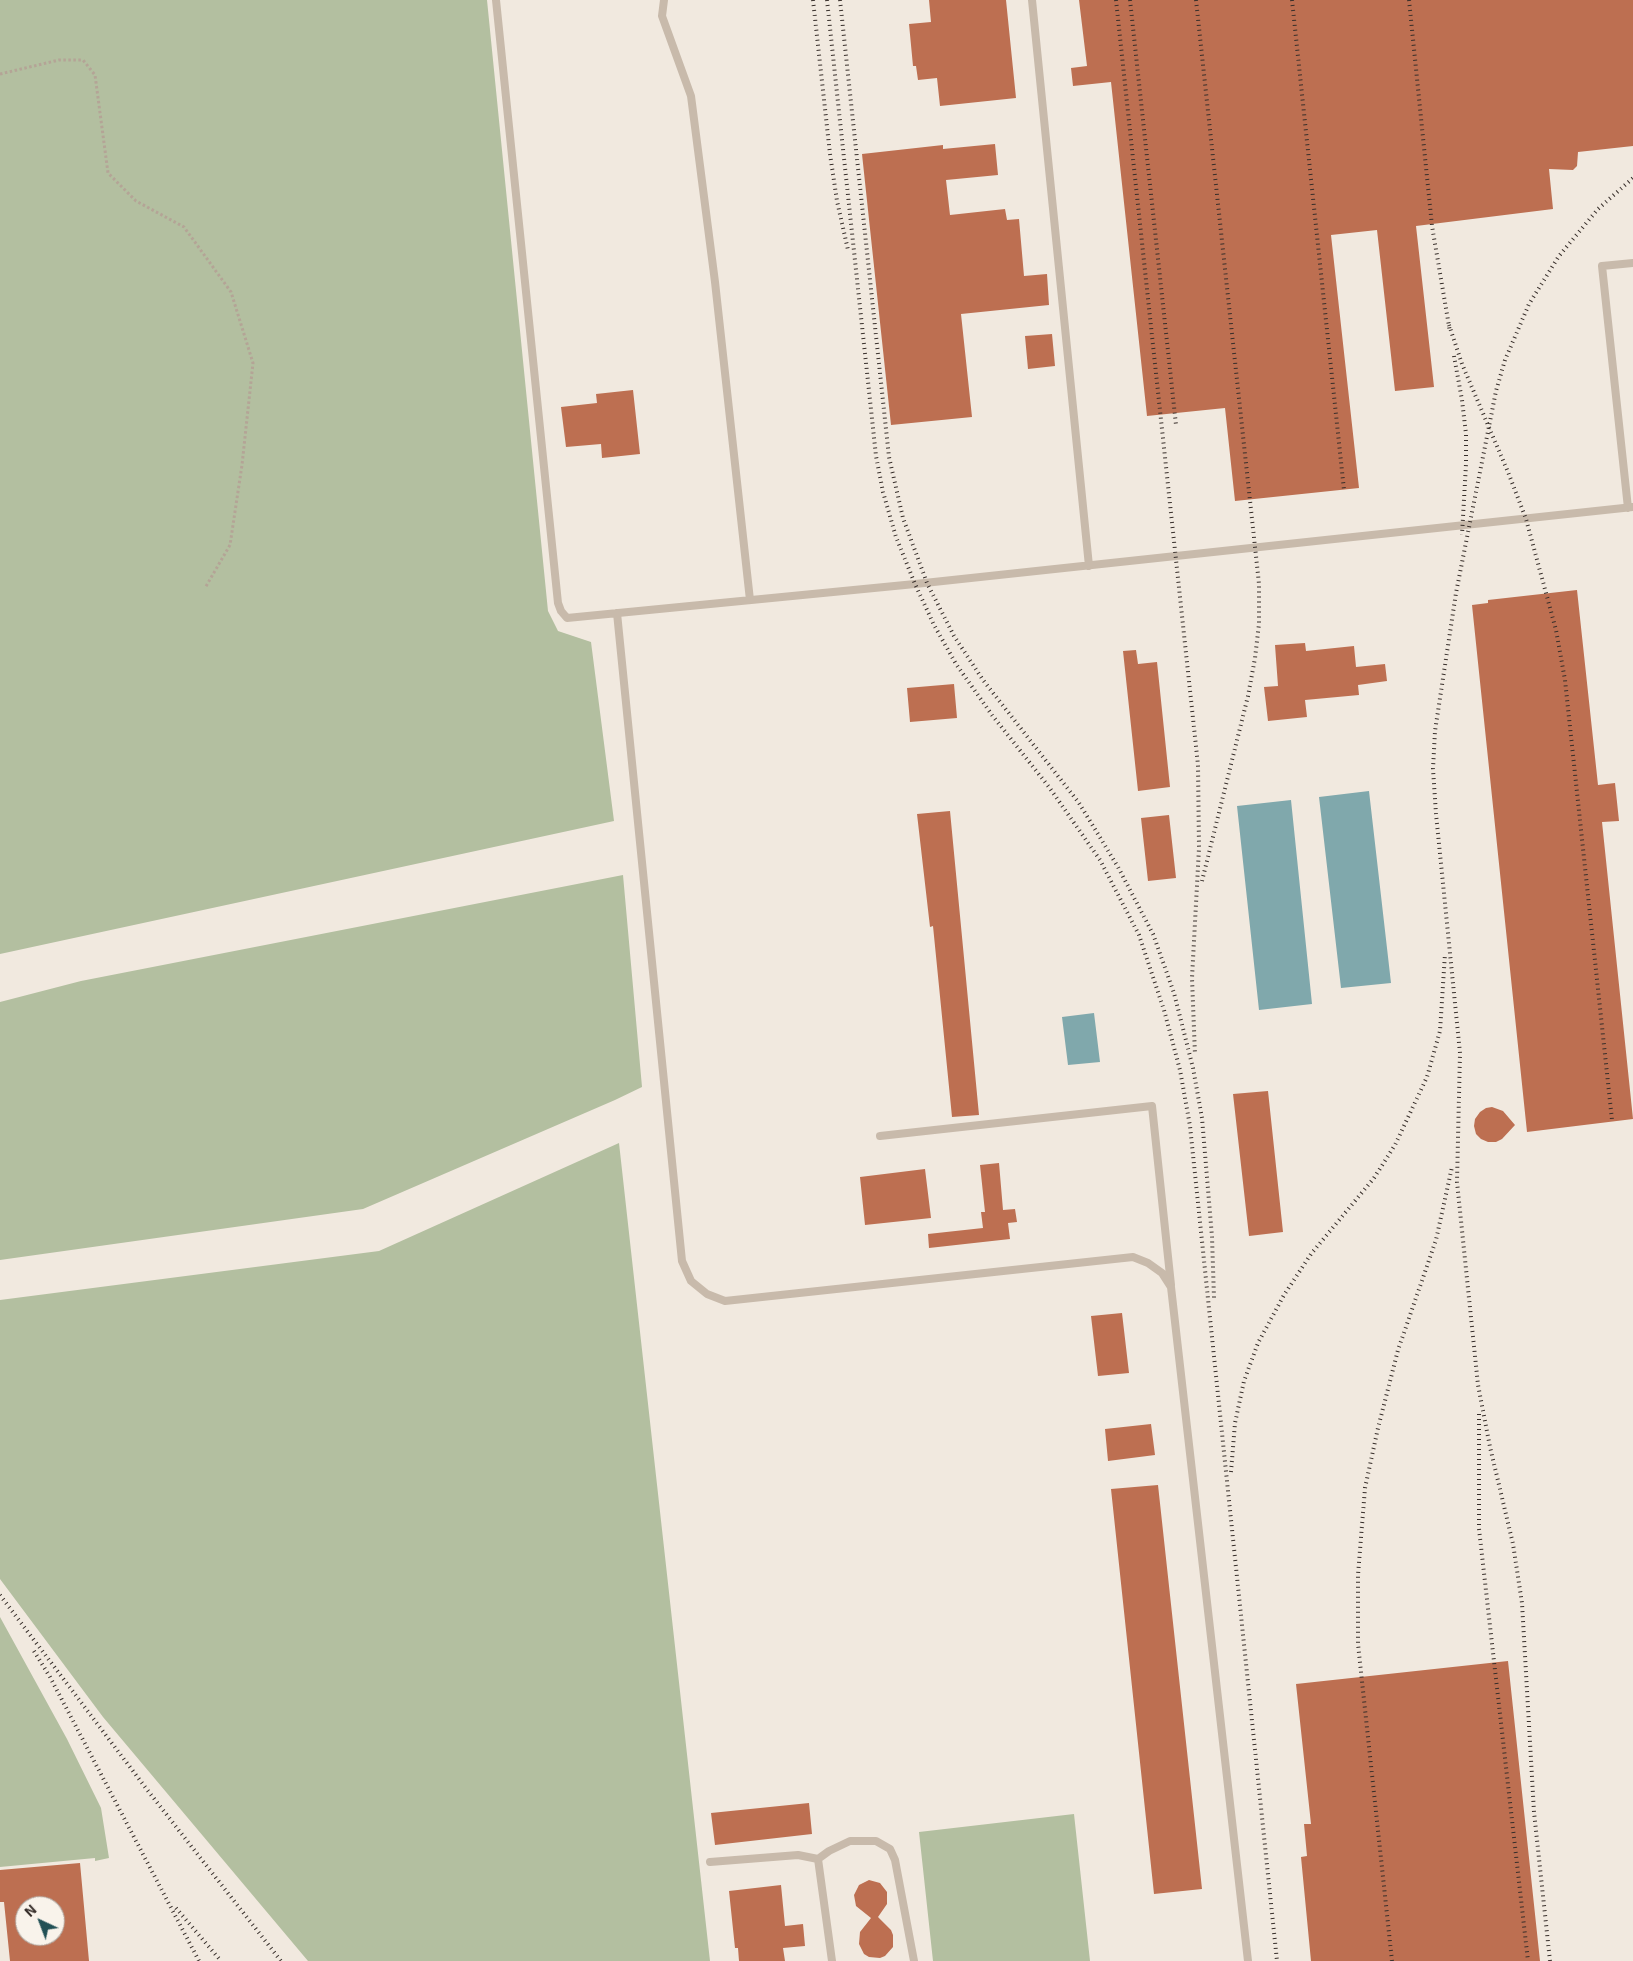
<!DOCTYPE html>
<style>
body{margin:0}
#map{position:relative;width:1633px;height:1961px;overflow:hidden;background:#f1e9df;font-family:"Exo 2",sans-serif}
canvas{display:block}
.north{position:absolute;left:15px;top:1896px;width:50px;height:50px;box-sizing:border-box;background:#f9f3eb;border:1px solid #aba49e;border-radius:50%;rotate:317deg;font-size:14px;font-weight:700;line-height:20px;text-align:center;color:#372e2a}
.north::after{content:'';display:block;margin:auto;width:18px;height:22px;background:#225055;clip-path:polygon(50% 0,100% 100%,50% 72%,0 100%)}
</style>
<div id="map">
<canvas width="1633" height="1961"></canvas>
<div class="north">N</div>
</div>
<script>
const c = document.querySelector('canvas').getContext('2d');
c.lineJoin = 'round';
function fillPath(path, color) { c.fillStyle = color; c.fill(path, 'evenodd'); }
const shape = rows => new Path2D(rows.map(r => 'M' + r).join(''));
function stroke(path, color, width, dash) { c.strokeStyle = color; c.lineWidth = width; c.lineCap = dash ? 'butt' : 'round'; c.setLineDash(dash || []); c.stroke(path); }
const green = shape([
 [0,0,487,0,548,611,558,631,591,642,614,821,0,954],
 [623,875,642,1087,615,1100,363,1209,0,1260,0,1002,81,981],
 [619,1143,710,1961,308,1961,103,1717,0,1579,0,1300,379,1251],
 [0,1617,67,1739,101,1808,109,1858,95,1861,95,1858,0,1867],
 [1074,1814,1090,1961,933,1961,919,1832]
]);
const water = shape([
 [1369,791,1391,983,1341,988,1319,797],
 [1291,800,1312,1004,1259,1010,1237,806],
 [1094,1013,1100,1062,1068,1065,1062,1017]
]);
const building = shape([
 [929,0,1006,0,1016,98,940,106,937,78,918,80,916,66,913,66,909,24,931,22],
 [1079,0,1633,0,1633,146,1578,152,1577,166,1573,170,1549,169,1553,209,1416,226,1434,387,1395,391,1377,230,1331,235,1359,488,1235,501,1225,408,1147,416,1111,82,1073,86,1071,68,1087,66],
 [995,144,998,175,946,180,950,215,1005,209,1007,220,1019,219,1024,276,1047,274,1049,305,961,314,972,417,891,425,862,154,943,145,943,149],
 [1052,334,1055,366,1028,369,1025,336],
 [633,390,640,454,602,458,601,444,566,447,561,407,597,403,596,394],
 [1577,590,1598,785,1615,783,1619,821,1602,822,1633,1119,1527,1132,1472,605,1488,603,1488,600],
 [1305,643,1306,651,1354,646,1356,667,1385,664,1387,681,1358,685,1359,695,1305,700,1307,717,1268,721,1264,687,1278,686,1275,645],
 [1136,650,1138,664,1157,662,1170,787,1138,791,1123,651],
 [954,684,957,718,910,722,907,688],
 [950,811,979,1115,952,1117,933,926,930,927,917,814],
 [1169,815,1176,878,1148,881,1141,818],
 [1268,1091,1283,1232,1249,1236,1233,1094],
 [1492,1107,1503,1111,1515,1125,1502,1139,1496,1142,1488,1142,1481,1139,1476,1134,1474,1126,1475,1119,1480,1112,1486,1108],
 [999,1163,1003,1210,1015,1209,1017,1222,1008,1223,1010,1239,929,1248,928,1234,983,1228,981,1212,985,1212,980,1165],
 [925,1169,931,1218,865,1225,860,1177],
 [1122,1313,1129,1373,1098,1376,1091,1316],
 [1151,1424,1155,1455,1108,1461,1105,1429],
 [1158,1485,1202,1889,1154,1894,1111,1489],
 [1508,1661,1540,1961,1311,1961,1301,1857,1307,1856,1304,1824,1311,1824,1296,1684],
 [809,1803,812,1834,715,1845,711,1813],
 [80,1863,89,1961,10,1961,4,1902,0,1902,0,1870],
 [25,1906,55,1906,55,1936,25,1936],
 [869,1880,880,1883,887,1892,887,1904,878,1917,891,1930,893,1935,893,1947,885,1956,880,1958,869,1957,864,1954,859,1944,860,1932,871,1918,856,1906,854,1895,859,1885],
 [781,1885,785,1926,803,1924,805,1946,783,1948,785,1961,739,1961,738,1948,735,1948,729,1891]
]);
const path = shape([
 [0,74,59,60,83,60,95,75,108,173,136,201,184,227,231,292,253,363,242,465,230,545,205,588]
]);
const service = shape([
 [496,0,558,603,561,611,567,618,915,584,1633,507],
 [664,0,662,16,691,96,715,282,750,600],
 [1032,0,1089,566],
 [1628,508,1602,266,1633,263],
 [617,613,682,1261,691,1281,707,1294,725,1301,1133,1257,1148,1263,1162,1273,1171,1287,1248,1961],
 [880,1136,1152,1106,1171,1285],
 [710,1862,798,1855,818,1859],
 [832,1961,818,1859,829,1851,850,1841,876,1841,890,1849,895,1860,914,1961]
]);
const rail = shape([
 [813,0,830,154,837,201,848,250],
 [827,0,876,456,883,492,896,537,915,584,934,625,956,664,992,715,1049,787,1100,860,1139,935,1164,1010,1180,1070,1190,1126,1277,1961],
 [840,0,889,457,903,518,927,583,954,636,983,680,1079,803,1118,867,1153,934,1174,993,1193,1068,1202,1118,1212,1237,1214,1298],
 [1116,0,1198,765,1199,848,1192,978,1195,1055],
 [1130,0,1176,425],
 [1196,0,1259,584,1259,624,1255,658,1248,696,1202,881],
 [1292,0,1344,490],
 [1409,0,1432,226,1450,332],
 [1449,325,1462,364,1508,472,1526,519,1556,630,1565,680,1612,1120],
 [1454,356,1462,400,1466,434,1466,464,1462,535],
 [1479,1414,1479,1529,1528,1961],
 [1231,1472,1235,1423,1244,1381,1258,1343,1284,1295,1311,1254,1374,1178,1395,1145,1427,1077,1440,1031,1445,954],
 [0,1595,145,1787,281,1961],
 [34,1651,50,1677,199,1961],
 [176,1908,221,1961],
 [1392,1961,1358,1644,1358,1575,1365,1488,1378,1428,1398,1350,1436,1240,1452,1167],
 [1550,1961,1534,1812,1522,1603,1513,1544,1490,1447,1478,1385,1457,1182,1460,1053,1436,814,1433,769,1435,731,1456,593,1496,391,1505,360,1529,304,1559,256,1598,209,1633,178]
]);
fillPath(green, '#b3bfa0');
fillPath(water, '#80a8ac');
fillPath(building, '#bd6f51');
stroke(path, '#b4a496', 3, [2.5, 2.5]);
stroke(service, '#c8baab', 8);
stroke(rail, '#372e2a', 4, [1, 4]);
</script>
